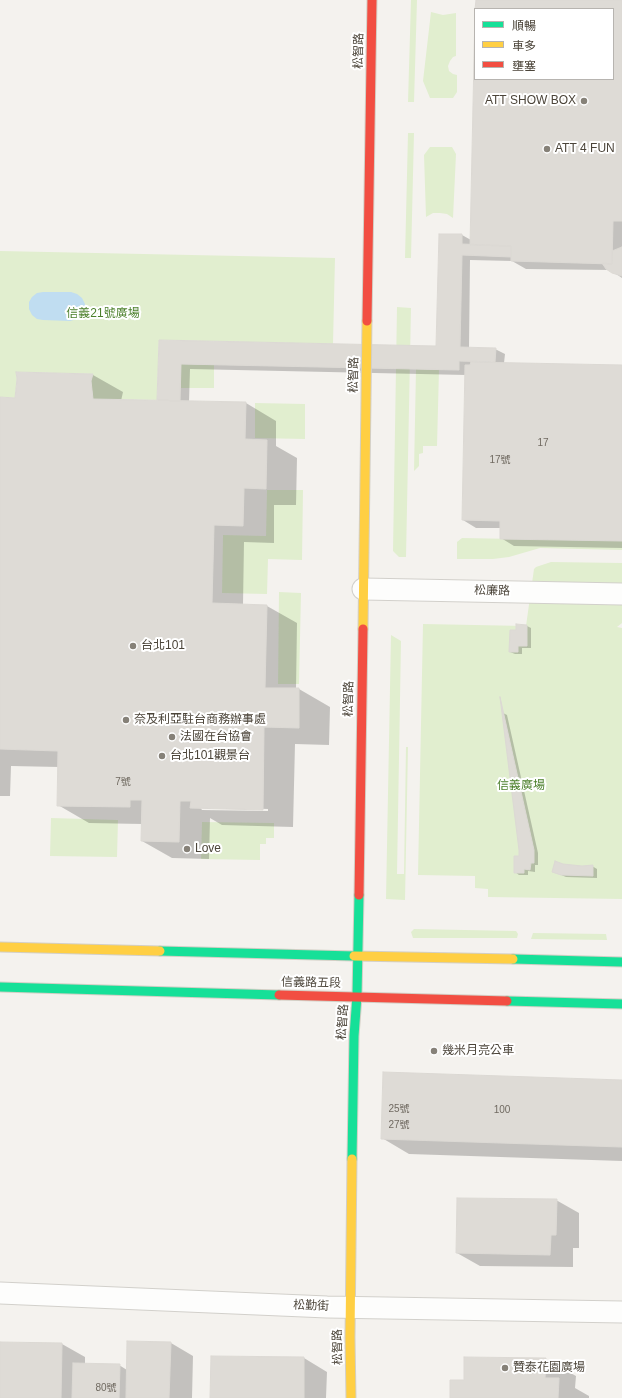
<!DOCTYPE html>
<meta charset="utf-8">
<style>
body{margin:0}
#map{position:relative;width:622px;height:1398px;overflow:hidden;background:#f4f2ee;font-family:Arial,"Noto Sans TC",sans-serif}
canvas{display:block}
.legend{position:absolute;left:474px;top:8px;width:140px;height:72px;box-sizing:border-box;background:#fff;border:1px solid #b7b4b0;margin:0;padding:5px 7px;list-style:none;font-size:12px;color:#4b4439}
.legend li{display:flex;align-items:center;gap:8px;height:20px}
.legend b{width:20px;border:1px solid #b7b4b0}
</style>
<div id="map">
<canvas width="622" height="1398"></canvas>
<ul class="legend">
<li><b style="height:5px;background:#16e098"></b>順暢</li>
<li><b style="height:5px;background:#ffcf43"></b>車多</li>
<li><b style="height:5px;background:#f24e42"></b>壅塞</li>
</ul>
</div>
<script>
const c = document.querySelector('canvas').getContext('2d');
c.lineJoin = 'round';
function fillPath(path, color) { c.fillStyle = color; c.fill(path, 'evenodd'); }
const shape = rows => new Path2D(rows.map(r => 'M' + r).join(''));
function stroke(path, color, width, dash) { c.strokeStyle = color; c.lineWidth = width; c.lineCap = dash ? 'butt' : 'round'; c.setLineDash(dash || []); c.stroke(path); }
function drawText(font, color, halo, rows, align = 'center') {
  c.font = font + ' Arial,"Noto Sans TC",sans-serif'; c.lineWidth = 4; c.setLineDash([]); c.textBaseline = 'middle'; c.strokeStyle = halo; c.fillStyle = color; for (const [text, x, y, turn = 0] of rows) {
    c.save(); c.translate(x, y); c.rotate((+turn || 0) * Math.PI / 180); c.textAlign = isNaN(turn) ? turn : align; if (halo) c.strokeText(text, 0, 0); c.fillText(text, 0, 0); c.restore();
  }
}
const green = shape([
 [411,0,417,0,414,102,408,102],
 [431,12,443,15,456,13,456,56,453,57,450,61,448,66,449,71,453,74,457,75,457,92,453,98,430,98,423,81],
 [408,133,414,133,411,258,405,258],
 [430,147,452,147,456,154,453,218,447,214,440,213,433,213,426,217,424,155],
 [0,251,335,258,333,344,159,340,157,400,93,399,91,381,93,374,16,372,17,379,15,398,0,397],
 [397,307,411,308,406,557,399,557,393,551],
 [181,364,214,365,214,388,181,388],
 [416,369,439,370,437,446,423,446,423,453,419,454,419,466,414,471],
 [255,403,305,404,305,439,255,438],
 [267,490,303,490,302,560,268,559,267,594,222,593,223,535,266,536],
 [462,538,622,541,622,550,540,548,509,557,493,559,457,559,457,542],
 [551,562,622,563,622,623,617,627,622,628,622,899,488,897,488,889,475,888,475,876,418,875,423,624,526,626,534,569,536,567],
 [279,592,301,593,299,684,278,684],
 [391,635,401,641,397,874,404,874,406,747,408,747,405,900,386,899],
 [51,818,118,820,117,857,50,856],
 [202,822,274,823,274,838,266,838,266,844,260,844,260,860,201,859],
 [414,929,516,931,518,934,517,938,413,938,411,932],
 [533,933,606,934,607,940,531,939]
]);
const water = shape([
 [43,292,71,292,77,294,82,298,85,304,85,310,82,316,77,319,70,321,43,320,37,319,32,315,29,309,29,302,32,297,37,293]
]);
const shadow = shape([
 [477,0,622,0,622,278,610,270,526,269,512,261,470,260,469,348,495,349,505,354,504,363,622,366,622,548,514,546,501,538,501,528,476,528,463,520,466,375,190,369,189,402,246,403,276,421,276,446,297,458,296,505,274,505,274,543,244,542,243,605,267,606,297,623,296,689,299,689,330,707,329,745,295,744,293,827,222,825,210,818,209,859,172,858,142,841,142,824,89,823,58,805,59,767,11,766,10,796,0,796,0,398,16,399,93,375,123,392,121,401,158,401,160,341,437,347,462,235,471,240,475,39,475,79,613,79,613,9,476,9],
 [200,807,268,809,268,811,202,810],
 [527,626,531,628,531,648,522,648,522,654,515,654,510,652],
 [503,713,507,715,538,853,538,865,535,865,535,872,528,871,528,875,519,875,515,872,520,857,520,850],
 [592,866,597,869,597,878,566,877,554,872],
 [622,1081,622,1161,409,1154,382,1138],
 [556,1200,579,1213,579,1248,573,1248,573,1267,480,1266,457,1253],
 [0,1343,62,1344,85,1357,85,1364,119,1365,127,1370,171,1343,193,1356,192,1398,0,1398],
 [212,1357,304,1358,327,1372,326,1398,211,1398],
 [545,1359,576,1376,575,1388,589,1396,589,1398,451,1398]
]);
const building = shape([
 [476,0,622,0,622,221,613,221,612,264,511,261,511,246,470,245,475,11,475,79,613,79,613,9,475,9,476,0],
 [439,234,462,234,462,244,511,246,511,257,462,255,460,347,496,348,495,362,459,361,459,370,181,364,180,401,157,400,159,340,436,346,439,234],
 [622,247,622,276,612,273,606,269,602,263,612,264,612,251,622,247],
 [471,362,622,365,622,541,500,539,500,521,462,520,465,365,470,365,471,362],
 [16,372,93,374,91,381,93,399,246,402,245,439,267,440,266,489,244,488,243,526,214,525,212,603,267,605,265,688,299,688,299,728,264,727,263,810,190,808,191,801,180,801,179,842,141,841,142,800,130,800,130,807,57,806,58,751,0,749,0,397,15,398,17,379,16,372],
 [516,624,527,625,527,646,518,646,518,652,509,652,510,630,516,630,516,624],
 [500,697,534,850,534,863,531,863,530,870,524,869,524,873,514,873,514,856,519,856,519,850,500,697],
 [555,861,563,864,582,866,593,865,593,876,561,875,552,872,555,861],
 [383,1072,622,1080,622,1147,381,1139,383,1072],
 [457,1198,557,1199,556,1235,551,1235,550,1255,456,1253,457,1198],
 [127,1341,171,1342,169,1398,126,1398,127,1341],
 [0,1342,62,1343,61,1398,0,1398,0,1342],
 [211,1356,304,1357,304,1398,210,1398,211,1356],
 [464,1357,546,1358,545,1378,559,1378,558,1398,450,1398,450,1380,464,1380,464,1357],
 [73,1363,120,1364,119,1398,72,1398,73,1363]
]);
const street = shape([
 [363,589,622,594],
 [0,1293,327,1307,622,1312]
]);
const fast = shape([
 [160,951,354,956],
 [513,959,622,962],
 [0,987,279,995],
 [507,1001,622,1004],
 [352,1159,354,1036,357,996,359,895]
]);
const slow = shape([
 [363,629,367,321],
 [0,947,160,951],
 [354,956,513,959],
 [351,1398,350,1337,352,1159]
]);
const jam = shape([
 [367,321,372,0],
 [359,895,363,629],
 [279,995,507,1001]
]);
const markers = [
 [584,101,4,"#868178"],
 [547,149,4,"#868178"],
 [133,646,4,"#868178"],
 [126,720,4,"#868178"],
 [172,737,4,"#868178"],
 [162,756,4,"#868178"],
 [187,849,4,"#868178"],
 [434,1051,4,"#868178"],
 [505,1368,4,"#868178"]
];
const numberNames = [
 ["17",543,443],
 ["17號",500,460],
 ["7號",123,782],
 ["25號",399,1109],
 ["100",502,1110],
 ["27號",399,1125],
 ["80號",106,1388]
];
const streetNames = [
 ["松智路",359,51,-89],
 ["松智路",354,375,-89],
 ["松廉路",492,591,1],
 ["松智路",349,699,-89],
 ["信義路五段",311,983,1],
 ["松智路",343,1022,-86],
 ["松勤街",311,1306,2],
 ["松智路",338,1347,-91]
];
const poiNames = [
 ["ATT SHOW BOX",576,101,"right"],
 ["ATT 4 FUN",555,149],
 ["台北101",141,646],
 ["奈及利亞駐台商務辦事處",134,720],
 ["法國在台協會",180,737],
 ["台北101觀景台",170,756],
 ["Love",195,849],
 ["幾米月亮公車",442,1051],
 ["贊泰花園廣場",513,1368]
];
const parkNames = [
 ["信義21號廣場",103,314],
 ["信義廣場",521,786]
];
fillPath(green, '#e1eecf');
fillPath(water, '#c0ddf1');
fillPath(shadow, '#0003');
fillPath(building, '#dedbd6');
stroke(building, '#dcd9d4', 1);
stroke(street, '#d2d0cb', 23);
stroke(fast, '#d3cfc5', 11);
stroke(slow, '#d3cfc5', 11);
stroke(jam, '#d3cfc5', 11);
stroke(street, '#fdfdfc', 21);
stroke(fast, '#16e098', 9);
stroke(slow, '#ffcf43', 9);
stroke(jam, '#f24e42', 9);
for (const [x, y, r, color] of markers) { const dot = new Path2D(); dot.arc(x, y, r, 0, 2 * Math.PI); c.fillStyle = color; c.fill(dot); stroke(dot, '#fff', 1.5); }
drawText('10px', '#706a61', null, numberNames);
drawText('12px', '#4b4439', '#fff', streetNames);
drawText('12px', '#4b4439', '#fff', poiNames, 'left');
drawText('12px', '#4a7f2a', '#fff', parkNames);
</script>
